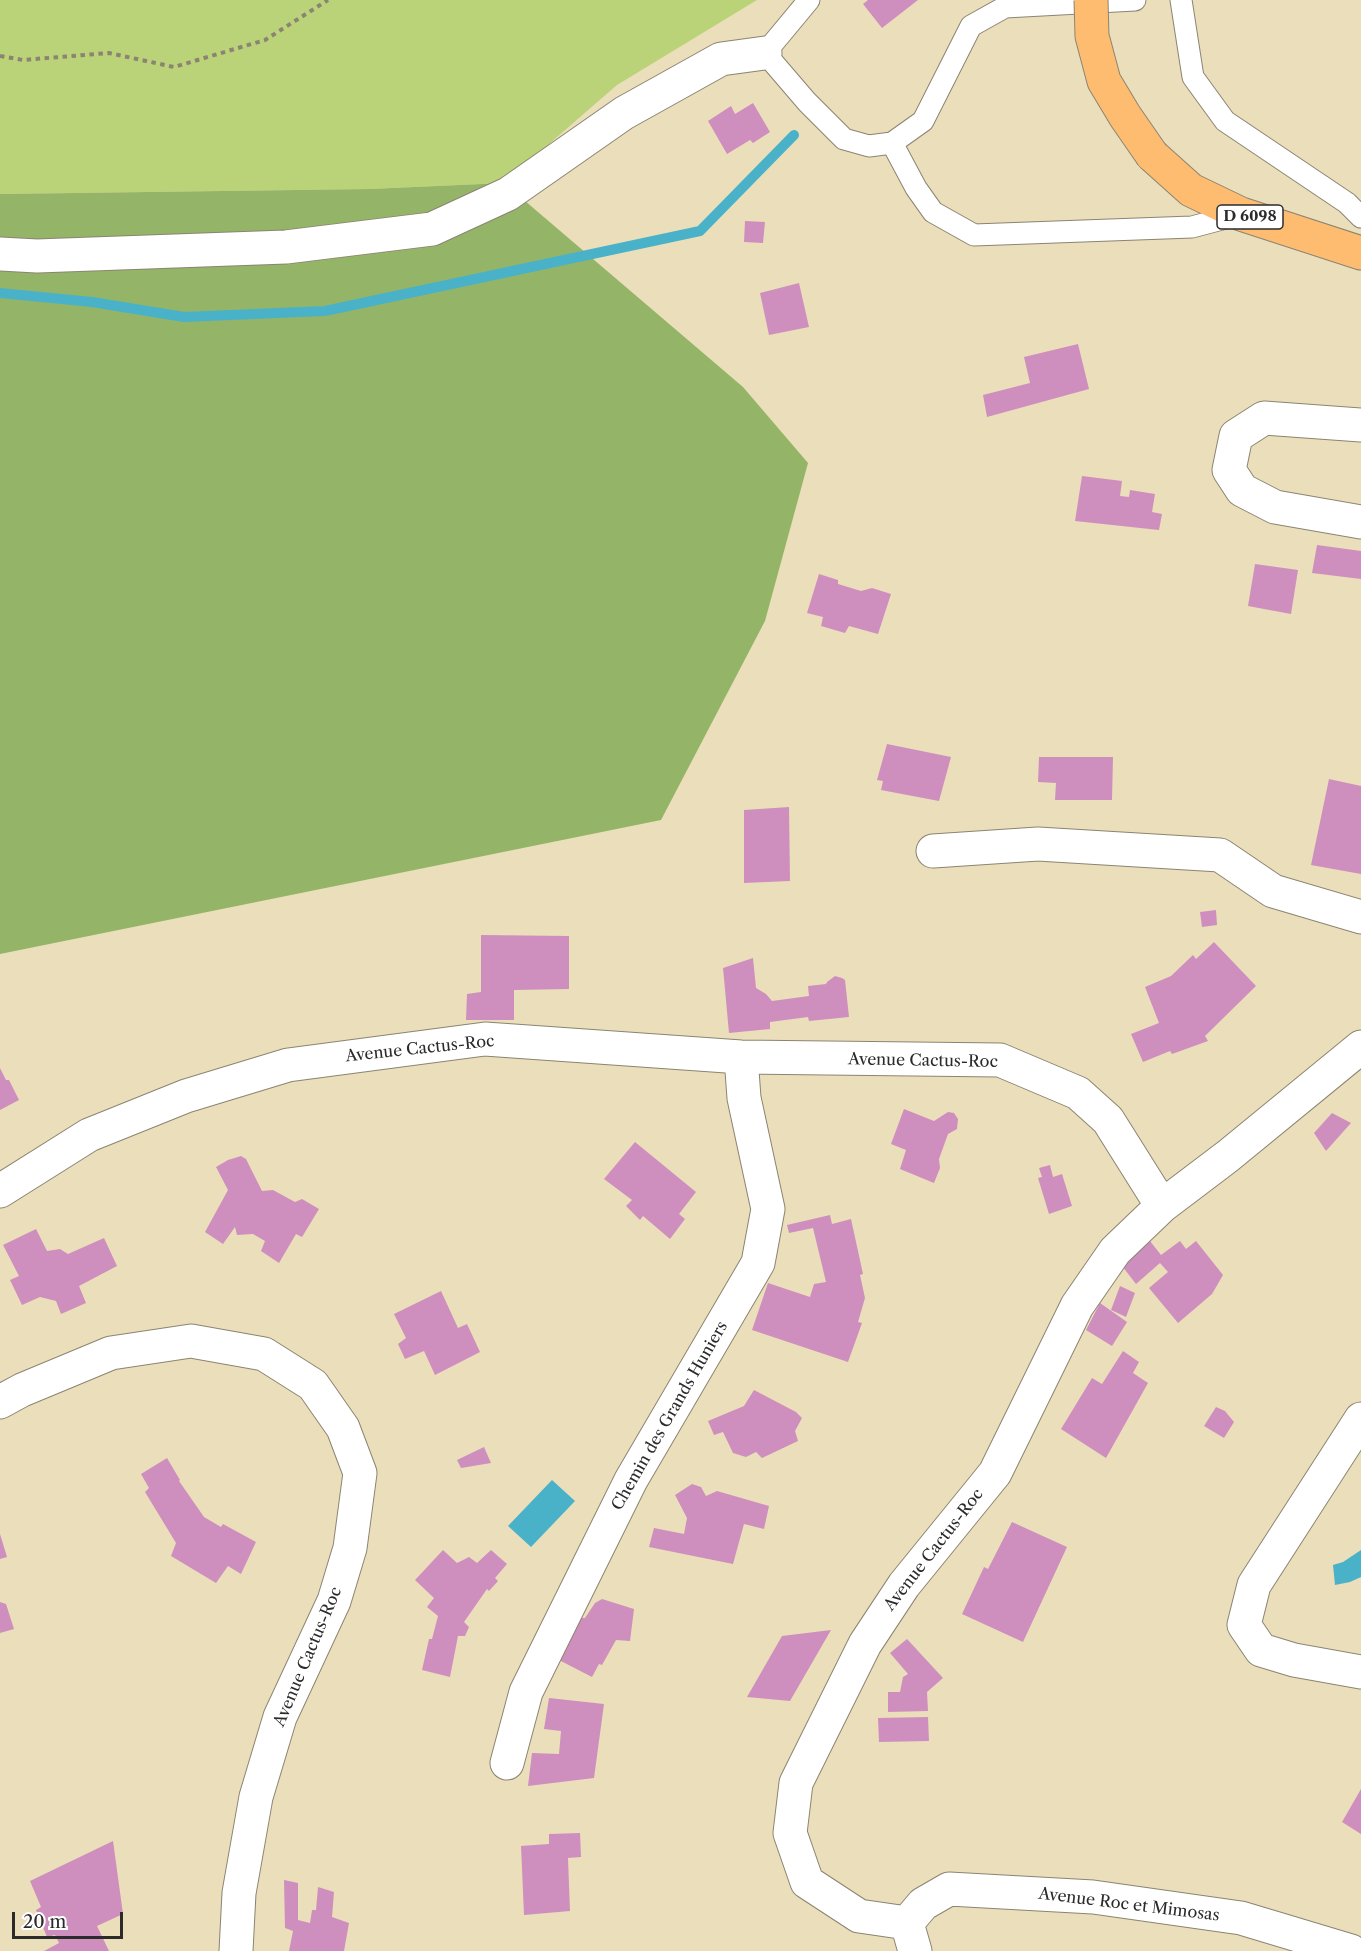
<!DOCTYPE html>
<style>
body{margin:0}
#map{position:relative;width:1361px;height:1951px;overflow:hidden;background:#ebdeba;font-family:"Libre Caslon Text",serif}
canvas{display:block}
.scale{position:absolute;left:12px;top:1912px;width:111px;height:27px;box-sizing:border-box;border:3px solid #2b2b2b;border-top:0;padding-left:8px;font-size:18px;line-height:21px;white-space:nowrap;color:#2b2b2b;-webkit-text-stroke:4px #fff;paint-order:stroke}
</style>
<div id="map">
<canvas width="1361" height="1951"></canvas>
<div class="scale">20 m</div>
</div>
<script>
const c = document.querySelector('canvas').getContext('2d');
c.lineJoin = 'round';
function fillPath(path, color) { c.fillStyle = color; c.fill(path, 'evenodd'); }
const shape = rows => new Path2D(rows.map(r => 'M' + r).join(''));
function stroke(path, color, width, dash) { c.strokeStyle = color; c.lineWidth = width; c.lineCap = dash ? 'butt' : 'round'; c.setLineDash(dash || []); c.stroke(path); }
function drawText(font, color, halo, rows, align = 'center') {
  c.font = font + ' "Libre Caslon Text",serif'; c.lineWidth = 5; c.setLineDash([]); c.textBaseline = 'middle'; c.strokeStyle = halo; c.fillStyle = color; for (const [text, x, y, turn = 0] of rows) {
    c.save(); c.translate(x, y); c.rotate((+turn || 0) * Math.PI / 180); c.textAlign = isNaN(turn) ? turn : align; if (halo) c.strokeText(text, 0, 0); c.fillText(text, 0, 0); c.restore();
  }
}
const green = shape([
 [0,0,757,0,617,85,504,183,370,189,0,194]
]);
const forest = shape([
 [504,183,743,387,808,463,765,621,661,820,0,954,0,194,370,189]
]);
const water = shape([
 [552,1480,575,1501,531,1547,508,1526],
 [1361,1550,1361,1577,1350,1582,1335,1585,1333,1565,1343,1562]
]);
const stream = shape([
 [0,293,92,302,184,317,325,311,700,231,794,135]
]);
const building = shape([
 [868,0,918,0,882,28,863,4],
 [753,103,770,132,753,143,750,140,727,154,708,121,731,106,735,114],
 [745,221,765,222,763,243,744,242],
 [799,283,809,327,769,335,760,293],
 [1078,344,1089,389,987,417,983,395,1030,383,1024,357],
 [1082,476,1122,481,1120,496,1129,497,1130,490,1155,494,1152,512,1162,514,1159,530,1075,521],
 [1317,545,1361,551,1361,579,1312,573],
 [1255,564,1298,570,1291,614,1248,606],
 [819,574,838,580,838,584,861,591,872,588,891,594,878,634,849,626,845,633,821,626,823,617,807,613],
 [887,744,951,757,939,801,881,790,883,781,877,780],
 [1039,757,1113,757,1112,800,1055,800,1056,783,1038,782],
 [1329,779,1361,786,1361,874,1311,865],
 [789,807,790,881,744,883,744,810],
 [1216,910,1217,925,1202,927,1200,912],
 [481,935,569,936,569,989,514,990,514,1020,466,1020,467,994,481,992],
 [1214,942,1256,986,1205,1036,1208,1041,1172,1054,1170,1051,1143,1062,1131,1034,1159,1023,1145,987,1171,976,1193,955,1196,959],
 [753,958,756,988,766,994,772,1001,809,996,808,986,826,984,827,982,835,976,842,978,845,980,849,1017,809,1021,808,1017,770,1022,770,1029,729,1033,723,968],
 [0,1068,6,1080,9,1080,19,1100,0,1110],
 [904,1109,934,1121,948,1112,954,1113,958,1119,957,1129,948,1134,939,1159,940,1168,934,1183,900,1169,906,1150,891,1144],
 [1332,1113,1351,1123,1326,1151,1314,1133],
 [635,1142,696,1192,679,1214,685,1219,670,1239,643,1216,640,1220,626,1206,632,1200,604,1179],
 [241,1156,246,1159,262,1191,273,1190,295,1202,302,1199,319,1209,302,1237,296,1234,279,1263,261,1251,265,1241,253,1234,237,1235,235,1227,223,1244,205,1232,228,1190,216,1167,228,1160],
 [1050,1165,1053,1177,1062,1174,1072,1206,1049,1214,1038,1178,1042,1177,1039,1168],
 [830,1215,832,1224,851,1219,863,1274,860,1275,865,1298,858,1322,862,1323,848,1362,752,1330,768,1283,810,1297,814,1284,826,1282,813,1228,789,1233,787,1225],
 [36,1229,47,1251,60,1249,68,1254,104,1238,117,1266,79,1286,86,1303,61,1314,56,1301,40,1297,22,1305,10,1280,19,1276,3,1245],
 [1150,1241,1161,1255,1180,1241,1186,1249,1196,1241,1223,1275,1212,1294,1178,1323,1149,1288,1168,1272,1160,1263,1136,1284,1122,1266],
 [1120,1286,1135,1293,1126,1317,1111,1310],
 [441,1291,458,1328,467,1324,480,1352,435,1375,424,1351,405,1359,398,1344,406,1338,394,1314],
 [1100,1303,1127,1322,1112,1346,1086,1330],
 [1123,1351,1139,1362,1133,1373,1148,1383,1106,1458,1061,1429,1092,1378,1102,1384],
 [754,1390,796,1412,802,1418,795,1431,798,1441,762,1458,756,1452,746,1457,733,1453,723,1432,714,1435,708,1421,744,1406],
 [1216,1407,1225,1411,1234,1422,1224,1438,1204,1426],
 [484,1447,491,1463,461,1468,457,1460],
 [167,1458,180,1480,179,1481,204,1517,221,1527,223,1524,256,1542,241,1574,228,1566,216,1583,171,1556,176,1543,145,1492,149,1488,141,1474],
 [692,1484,701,1487,706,1496,717,1491,769,1506,764,1529,744,1524,733,1564,649,1547,654,1528,684,1534,687,1518,675,1495],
 [1012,1522,1067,1547,1023,1642,962,1614,984,1567,988,1569],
 [0,1534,7,1557,0,1559],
 [443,1550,457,1563,469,1557,477,1563,491,1550,507,1564,495,1578,498,1581,489,1591,487,1589,464,1622,469,1627,465,1636,458,1636,450,1677,422,1670,429,1639,432,1639,438,1616,427,1607,434,1598,415,1580],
 [602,1599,634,1609,630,1641,616,1640,602,1665,599,1664,592,1677,557,1659,581,1618,585,1618,595,1603],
 [0,1602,6,1604,14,1629,0,1633],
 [831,1630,790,1701,747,1697,782,1636],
 [907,1639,943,1678,927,1692,928,1711,888,1712,888,1692,900,1692,903,1677,908,1674,890,1653],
 [549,1698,604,1704,594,1778,528,1786,532,1753,559,1754,561,1731,544,1729],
 [928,1717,929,1741,879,1742,878,1718],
 [1361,1789,1361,1834,1342,1822],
 [580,1833,581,1857,568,1858,570,1911,524,1915,521,1846,549,1844,549,1834],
 [113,1841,123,1914,97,1926,109,1951,44,1951,59,1943,55,1935,47,1937,36,1910,41,1907,30,1881],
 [284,1880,298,1883,298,1920,310,1923,312,1910,316,1910,318,1887,334,1892,332,1917,349,1923,344,1951,289,1951,293,1931,285,1928]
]);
const path = shape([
 [0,56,23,60,109,53,174,67,265,40,328,0]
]);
const lane = shape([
 [809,0,765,53,807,102,844,139,869,146,892,143,923,121,971,26,1005,7,1135,0],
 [1181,0,1193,77,1225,121,1347,203,1361,217],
 [892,143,916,188,933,212,974,235,1192,227,1241,214]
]);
const street = shape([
 [0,254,37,256,286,247,432,229,508,194,624,113,721,59,765,53],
 [1361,425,1264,418,1236,436,1229,470,1242,490,1275,507,1361,522],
 [933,851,1038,844,1220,855,1273,891,1361,917],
 [0,1191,89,1135,186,1096,288,1065,485,1039,741,1057,1000,1060,1078,1093,1108,1120,1162,1206,1115,1251,1077,1306,995,1473,904,1585,865,1644,796,1783,790,1833,807,1882,859,1916,907,1923],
 [1162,1206,1228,1156,1361,1047],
 [0,1402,22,1390,111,1353,191,1341,264,1354,313,1385,343,1428,360,1473,350,1548,334,1601,280,1717,256,1797,239,1893,236,1951],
 [1361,1419,1254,1585,1244,1625,1261,1650,1294,1660,1361,1672],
 [507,1763,526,1692,631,1480,758,1263,768,1209,744,1098,741,1057],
 [915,1951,907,1923,923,1904,949,1889,1093,1897,1241,1918,1351,1951]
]);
const primary = shape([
 [1152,155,1191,190,1241,214,1361,253]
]);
const primaryBridge = shape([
 [1091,0,1092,36,1104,81,1125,116,1152,155]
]);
const shields = [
 [1250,217,66]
];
const shieldNames = [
 ["D 6098",1250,217]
];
const streetNames = [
 ["Avenue Cactus-Roc",420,1049,-6],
 ["Avenue Cactus-Roc",923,1061,1],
 ["Chemin des Grands Huniers",670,1416,-60],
 ["Avenue Cactus-Roc",934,1550,-52],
 ["Avenue Cactus-Roc",308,1657,-67],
 ["Avenue Roc et Mimosas",1129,1905,7]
];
fillPath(green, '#bbd378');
fillPath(forest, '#94b568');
fillPath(water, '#49b2c8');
stroke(stream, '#49b2c8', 10);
fillPath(building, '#ce8fbe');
stroke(lane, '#8b8472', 23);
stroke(street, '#8b8472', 35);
stroke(primary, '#8b8472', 35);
stroke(path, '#8b8472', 4, [4.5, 4.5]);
stroke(lane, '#fff', 21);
stroke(street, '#fff', 33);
stroke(primary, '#febc70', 33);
stroke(primaryBridge, '#8b8472', 35, []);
stroke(primaryBridge, '#febc70', 33);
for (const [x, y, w] of shields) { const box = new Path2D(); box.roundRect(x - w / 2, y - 12, w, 24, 4.5); c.fillStyle = '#fff'; c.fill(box); stroke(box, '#2b2b2b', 1.5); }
drawText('bold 15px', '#2b2b2b', null, shieldNames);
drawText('16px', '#2b2b2b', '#fff', streetNames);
</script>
